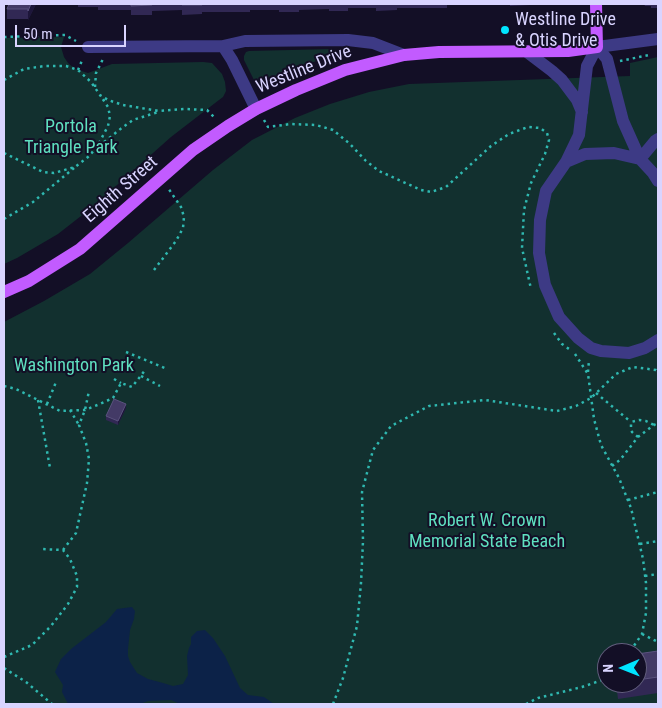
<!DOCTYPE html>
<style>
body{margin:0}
#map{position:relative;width:662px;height:708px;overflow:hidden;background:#130f26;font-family:"Roboto Condensed",sans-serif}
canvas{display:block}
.frame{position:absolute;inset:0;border:5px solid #d9d4ff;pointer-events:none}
.north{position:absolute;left:597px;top:643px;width:50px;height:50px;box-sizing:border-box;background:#130f26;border:1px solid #625e7d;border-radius:50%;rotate:269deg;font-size:14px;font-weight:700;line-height:20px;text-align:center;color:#d9d4ff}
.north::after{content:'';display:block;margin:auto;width:18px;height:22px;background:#00e5ff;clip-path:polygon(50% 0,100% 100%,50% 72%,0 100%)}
.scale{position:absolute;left:15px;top:25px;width:111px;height:22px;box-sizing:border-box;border:2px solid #d9d4ff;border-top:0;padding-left:6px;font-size:15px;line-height:18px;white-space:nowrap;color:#d9d4ff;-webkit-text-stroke:4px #130f26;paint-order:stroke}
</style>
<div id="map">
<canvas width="662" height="708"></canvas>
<div class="frame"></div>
<div class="north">N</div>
<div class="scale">50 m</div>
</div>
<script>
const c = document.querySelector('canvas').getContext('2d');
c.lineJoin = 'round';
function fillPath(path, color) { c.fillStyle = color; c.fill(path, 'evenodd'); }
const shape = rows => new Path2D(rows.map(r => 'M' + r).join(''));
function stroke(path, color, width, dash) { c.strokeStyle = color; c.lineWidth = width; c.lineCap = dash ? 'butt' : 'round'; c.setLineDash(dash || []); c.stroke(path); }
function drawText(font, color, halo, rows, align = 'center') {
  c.font = font + ' "Roboto Condensed",sans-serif'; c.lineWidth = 4; c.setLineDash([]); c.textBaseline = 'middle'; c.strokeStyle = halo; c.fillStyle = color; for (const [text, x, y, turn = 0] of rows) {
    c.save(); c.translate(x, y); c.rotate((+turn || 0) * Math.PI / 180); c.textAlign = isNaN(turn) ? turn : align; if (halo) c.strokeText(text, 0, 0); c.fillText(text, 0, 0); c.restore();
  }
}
const green = shape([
 [64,37,61,47,64,57,68,63,75,69,88,73,112,64,203,62,212,63,222,74,225,82,226,91,223,97,219,100,171,137,90,209,58,234,17,258,4,264,4,38],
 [333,49,334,55,296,68,264,83,256,82,254,80,244,60,244,56,246,52,249,51],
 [658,57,658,704,4,704,4,322,44,301,90,274,128,243,213,170,252,140,295,118,330,104,369,92,409,84,630,76,630,63],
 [607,653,637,653,637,683,607,683]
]);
const water = shape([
 [132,607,135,611,134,619,130,630,128,649,128,656,130,662,137,673,148,679,163,683,173,686,183,684,188,675,187,656,189,648,191,644,191,637,197,631,205,630,213,638,225,656,240,688,248,695,264,697,274,704,180,704,171,700,148,701,140,704,68,704,62,692,63,685,55,672,61,659,71,649,106,622,117,609]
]);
const path = shape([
 [4,37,65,35,76,41],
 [620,61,649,55],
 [78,70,83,58],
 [4,80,24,69,45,66,66,66,78,70,91,82,100,95,108,100,123,105,159,111,185,109,207,110,216,119],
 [95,87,96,73,103,59],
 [264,120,268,127,291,124,316,125,333,130,350,144,366,161,379,171,421,190,431,192,446,187,491,146,509,134,528,127,540,128,547,133,549,140,545,154,531,183,524,210,522,248,531,289],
 [99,146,123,127,133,120,158,112],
 [4,153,43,172,54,173,75,167,88,157,97,147,108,126,110,116,108,107,100,95],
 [4,219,33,202,74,168],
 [154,270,176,241,183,228,184,217,181,207,168,188],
 [554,333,562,344,569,349],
 [126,352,167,369],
 [575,354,588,374,594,419,601,445,619,478,631,508,643,559,646,583,646,613,642,634,629,653],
 [588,372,589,360],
 [141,376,160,386],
 [114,379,121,383],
 [4,386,16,389,60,411,85,410,100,404,113,398,121,383,132,387,146,369],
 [596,393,631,422],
 [38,400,50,468],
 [47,404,56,382],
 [70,410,79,425],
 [638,437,632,432,631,427,631,422,639,420,646,421,654,425],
 [612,466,620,460,638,437,654,425,658,423],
 [628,500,658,492],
 [640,544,658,541],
 [63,550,76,533,87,483,89,459,86,443,79,425,85,410,89,391],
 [645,576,658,574],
 [642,634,658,642],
 [4,657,32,645,51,626,68,604,77,587,77,576,70,559,63,550,41,549],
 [4,668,26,682,52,704],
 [333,704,343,678,357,626,361,583,363,541,362,492,373,450,391,426,429,406,485,400,557,411,576,406,591,398,616,374,633,367,656,370,658,372],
 [526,704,538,698,582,687,605,679,607,677]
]);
const minor = shape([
 [223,46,232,60,256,109],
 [88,47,223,46,245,41,348,40,373,43,404,55],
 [597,47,607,59,623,121,640,159,653,173,658,181],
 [597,47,658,39],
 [527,52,552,71,562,80,577,100,582,112],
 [640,159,614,153,585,154,566,162,546,191,540,220,539,253,545,285,559,317,578,338,591,348,601,351,629,353,645,348,658,340],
 [640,159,655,141,658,139],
 [566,162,579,135,587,66,597,47]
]);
const major = shape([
 [4,292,29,281,80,249,193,150,228,126,256,109,296,90,345,70,404,55,439,52,568,51,597,47,596,4]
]);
const wall = shape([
 [36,4,28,20,28,19,7,19,7,9],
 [78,4,549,4,510,6,510,4,447,5,447,8,397,8,397,10,376,11,376,8,348,8,348,11,329,11,329,9,299,10,299,12,279,12,279,10,250,10,250,12,202,12,202,14,182,15,182,10,152,11,152,15,131,15,131,10,98,10,98,7,78,7],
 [644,4,658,4,658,8,651,8,651,6,645,6],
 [126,408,118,425,106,420,106,416],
 [658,651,658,693,618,699,616,683,637,683,637,654]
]);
const shadedWall = shape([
 [31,4,36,4,28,20,28,11],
 [126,404,126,408,118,425,118,421]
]);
const building = shape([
 [9,4,31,4,28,11,28,9,7,9,9,4],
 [131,4,152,4,152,5,131,6,131,4],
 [182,4,202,4,202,5,182,5,182,4],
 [114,399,126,404,118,421,106,416,114,399],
 [658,651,658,677,637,680,637,654,658,651]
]);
const markers = [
 [505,30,5,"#00e5ff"]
];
const poiNames = [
 ["Westline Drive",515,20],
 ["& Otis Drive",515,41]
];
const streetNames = [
 ["Westline Drive",304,70,-22],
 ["Eighth Street",121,190,-41]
];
const parkNames = [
 ["Portola",71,127],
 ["Triangle Park",71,148],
 ["Washington Park",74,366],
 ["Robert W. Crown",487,521],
 ["Memorial State Beach",487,542]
];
fillPath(green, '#12302f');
fillPath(water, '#0c2248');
stroke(path, '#2fb8b0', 2.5, [2.5, 4]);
stroke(minor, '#3d3a85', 12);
stroke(major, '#c25bff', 12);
fillPath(wall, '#312854');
fillPath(shadedWall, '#1d163a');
fillPath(building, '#433a66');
stroke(building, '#5a527e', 1);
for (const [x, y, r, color] of markers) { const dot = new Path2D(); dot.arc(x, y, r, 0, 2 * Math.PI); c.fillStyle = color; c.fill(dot); stroke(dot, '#130f26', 2); }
drawText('18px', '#d9d4ff', '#130f26', poiNames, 'left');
drawText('18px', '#d9d4ff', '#130f26', streetNames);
drawText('18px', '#5fe0c0', '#130f26', parkNames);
</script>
